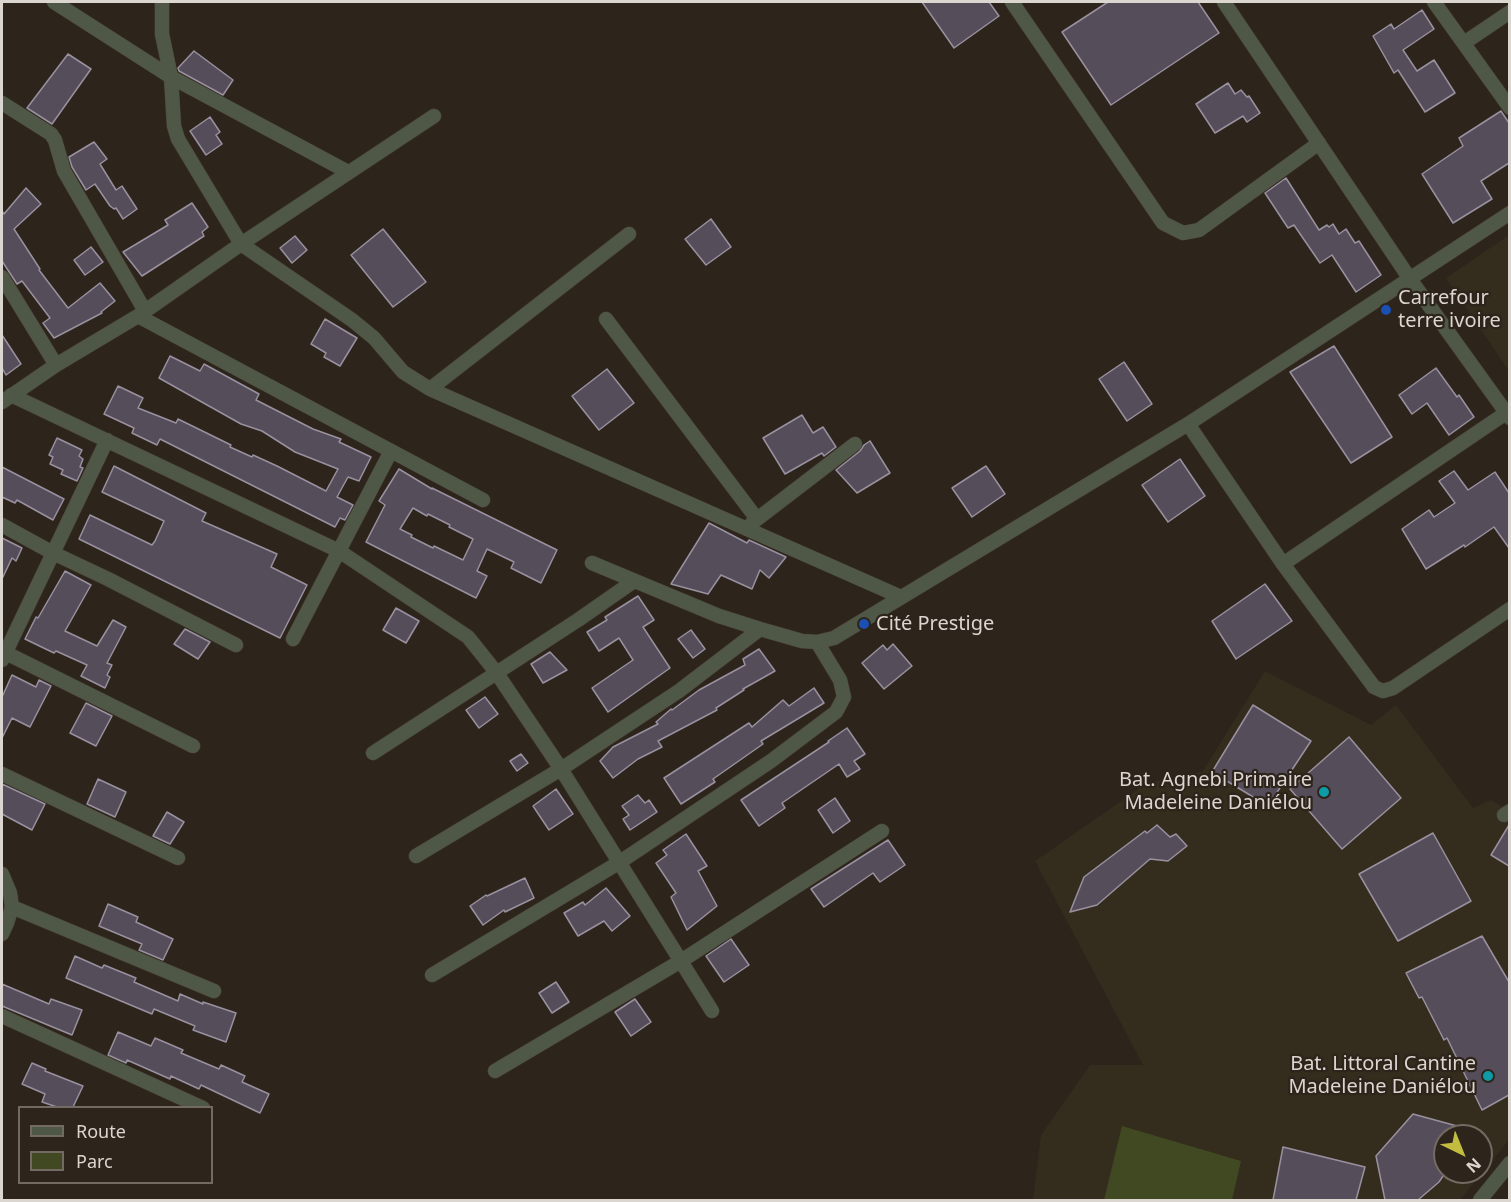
<!DOCTYPE html>
<meta charset="utf-8">
<style>
body{margin:0}
#map{position:relative;width:1511px;height:1202px;overflow:hidden;background:#2d241b;font-family:"Noto Sans",sans-serif}
canvas{display:block}
.frame{position:absolute;inset:0;border:3px solid #dcd6d0;pointer-events:none}
.legend{position:absolute;left:18px;top:1106px;width:195px;height:78px;box-sizing:border-box;background:#2d241b;border:2px solid #736b63;margin:0;padding:8px 10px;list-style:none;font-size:18px;color:#dcd6d0}
.legend li{display:flex;align-items:center;gap:12px;height:30px}
.legend b{width:30px;border:2px solid #736b63}
.north{position:absolute;left:1433px;top:1124px;width:60px;height:60px;box-sizing:border-box;background:#2d241b;border:2px solid #736b63;border-radius:50%;rotate:137deg;font-size:16px;font-weight:700;line-height:24px;text-align:center;color:#dcd6d0}
.north::after{content:'';display:block;margin:auto;width:21px;height:27px;background:#c2bd3f;clip-path:polygon(50% 0,100% 100%,50% 72%,0 100%)}
</style>
<div id="map">
<canvas width="1511" height="1202"></canvas>
<div class="frame"></div>
<ul class="legend">
<li><b style="height:8px;background:#4f5847"></b>Route</li>
<li><b style="height:16px;background:#414923"></b>Parc</li>
</ul>
<div class="north">N</div>
</div>
<script>
const c = document.querySelector('canvas').getContext('2d');
c.lineJoin = 'round';
function fillPath(path, color) { c.fillStyle = color; c.fill(path, 'evenodd'); }
const shape = rows => new Path2D(rows.map(r => 'M' + r).join(''));
function stroke(path, color, width, dash) { c.strokeStyle = color; c.lineWidth = width; c.lineCap = dash ? 'butt' : 'round'; c.setLineDash(dash || []); c.stroke(path); }
function drawText(font, color, halo, rows, align = 'center') {
  c.font = font + ' "Noto Sans",sans-serif'; c.lineWidth = 4.5; c.setLineDash([]); c.textBaseline = 'middle'; c.strokeStyle = halo; c.fillStyle = color; for (const [text, x, y, turn = 0] of rows) {
    c.save(); c.translate(x, y); c.rotate((+turn || 0) * Math.PI / 180); c.textAlign = isNaN(turn) ? turn : align; if (halo) c.strokeText(text, 0, 0); c.fillText(text, 0, 0); c.restore();
  }
}
const commercial = shape([
 [1509,235,1509,371,1446,278],
 [1265,671,1371,725,1396,705,1473,808,1491,800,1509,811,1509,1140,1460,1200,1033,1200,1041,1135,1090,1065,1143,1065,1035,861,1147,783,1203,771],
 [1445,1136,1481,1136,1481,1172,1445,1172]
]);
const green = shape([
 [1122,1126,1241,1161,1232,1200,1104,1200]
]);
const building = shape([
 [922,2,989,2,999,16,954,48,922,2],
 [1108,2,1198,2,1219,33,1111,105,1062,32,1108,2],
 [1422,10,1434,29,1403,50,1417,71,1434,60,1455,93,1425,112,1398,70,1394,73,1373,36,1391,24,1394,29,1422,10],
 [194,51,233,80,223,95,179,71,178,68,194,51],
 [68,54,91,69,52,124,27,108,68,54],
 [1228,83,1235,94,1241,90,1247,97,1249,96,1260,113,1247,122,1243,116,1215,133,1196,104,1228,83],
 [1501,111,1509,123,1509,163,1481,181,1492,199,1453,223,1422,174,1463,146,1459,138,1501,111],
 [210,117,220,132,216,135,222,144,206,155,190,131,210,117],
 [94,142,107,159,100,164,116,190,122,186,137,209,123,219,116,208,114,209,110,206,95,184,86,190,72,167,69,157,94,142],
 [1286,178,1319,230,1327,225,1329,227,1333,224,1339,234,1346,229,1355,243,1359,241,1381,275,1356,292,1332,255,1320,263,1294,225,1288,228,1265,193,1286,178],
 [26,188,41,204,14,229,40,269,39,270,68,308,100,283,115,301,101,312,102,313,54,338,43,323,50,318,22,281,17,284,2,261,2,211,4,214,26,188],
 [192,203,208,227,202,232,204,236,142,276,123,252,168,225,165,220,192,203],
 [711,219,731,247,706,265,685,239,711,219],
 [383,229,426,282,393,307,351,255,383,229],
 [295,236,307,250,292,263,280,248,295,236],
 [91,247,103,262,85,275,74,260,91,247],
 [325,319,357,338,340,366,324,357,326,353,311,344,325,319],
 [2,335,21,364,6,375,2,368,2,335],
 [1334,346,1392,437,1351,463,1290,372,1334,346],
 [170,356,200,371,204,364,259,394,256,400,313,429,341,439,339,442,371,457,359,481,348,477,337,497,353,505,345,520,340,518,335,527,160,439,157,445,132,433,134,428,104,414,118,386,143,398,138,408,176,423,178,419,231,445,230,447,252,457,253,455,277,466,326,491,338,469,295,452,262,431,241,424,159,378,170,356],
 [1124,362,1152,404,1127,421,1099,379,1124,362],
 [1436,368,1457,397,1459,395,1474,417,1449,435,1427,403,1412,414,1399,395,1436,368],
 [607,369,634,403,599,430,572,396,607,369],
 [802,415,813,433,823,427,836,447,824,456,822,453,785,474,763,438,802,415],
 [57,438,82,450,79,456,83,459,80,467,83,468,77,481,61,474,63,470,50,464,53,457,49,455,57,438],
 [870,441,890,473,857,493,836,470,860,451,864,445,870,441],
 [1180,459,1205,496,1168,522,1142,485,1180,459],
 [114,466,206,513,202,521,277,554,271,567,307,585,280,638,79,539,90,515,152,545,155,541,164,521,102,492,114,466],
 [986,466,1005,494,972,517,952,488,986,466],
 [2,467,64,499,53,520,17,500,15,503,2,497,2,467],
 [399,469,432,489,432,488,557,550,541,583,511,568,514,562,487,549,477,571,487,576,476,598,366,542,385,505,379,501,399,469],
 [413,508,427,516,428,514,450,525,449,527,473,539,463,560,434,546,433,548,411,537,412,535,400,529,413,508],
 [1454,471,1468,490,1495,472,1509,493,1509,548,1494,527,1465,547,1464,545,1426,569,1402,529,1429,510,1434,517,1455,503,1439,481,1454,471],
 [709,523,747,543,749,540,786,557,769,578,760,570,752,589,721,575,708,594,671,584,709,523],
 [2,538,22,548,16,561,12,558,2,579,2,538],
 [65,571,91,585,65,631,97,646,113,620,126,627,107,663,112,665,107,675,110,677,105,688,81,676,87,665,56,651,54,653,25,639,36,617,38,618,65,571],
 [1265,584,1292,621,1236,659,1212,621,1265,584],
 [638,596,654,620,643,627,670,668,608,712,592,688,633,660,619,638,599,651,587,632,607,620,605,617,638,596],
 [396,608,419,621,406,643,383,630,396,608],
 [185,629,210,642,198,659,174,644,185,629],
 [691,630,705,649,693,658,678,639,691,630],
 [893,644,912,666,884,689,862,663,883,645,887,650,893,644],
 [759,649,775,671,743,689,744,690,716,708,717,710,658,741,662,747,638,759,613,778,600,761,613,747,658,724,656,722,671,709,672,710,699,690,745,665,743,659,759,649],
 [550,652,567,670,543,683,531,664,550,652],
 [12,675,36,687,39,680,51,686,30,727,12,718,2,738,2,697,12,675],
 [814,688,824,703,761,741,763,744,713,779,715,782,681,804,664,778,749,723,752,727,783,700,789,706,814,688],
 [485,697,498,714,479,728,466,710,485,697],
 [86,703,112,716,96,746,70,733,86,703],
 [1253,705,1311,741,1268,806,1212,772,1253,705],
 [847,728,865,754,854,761,860,769,847,777,839,764,782,803,785,808,759,826,741,800,829,742,828,741,847,728],
 [1349,737,1401,798,1342,849,1290,789,1349,737],
 [521,754,528,763,517,771,510,761,521,754],
 [98,779,126,792,115,817,87,804,98,779],
 [2,784,45,804,32,830,2,814,2,784],
 [556,789,573,814,549,830,533,806,556,789],
 [638,795,645,803,649,800,657,812,630,830,623,819,629,815,622,806,638,795],
 [835,798,850,821,833,833,818,810,835,798],
 [167,812,184,822,170,844,153,836,167,812],
 [1157,825,1170,837,1176,834,1187,846,1168,861,1150,859,1097,905,1070,912,1084,877,1145,831,1147,833,1157,825],
 [1509,825,1509,866,1491,855,1509,825],
 [1433,833,1471,901,1398,941,1359,874,1433,833],
 [686,834,707,866,698,871,717,906,687,930,671,897,676,893,656,863,667,855,663,850,686,834],
 [888,840,905,865,880,882,873,873,824,907,811,889,888,840],
 [525,878,534,898,505,912,504,910,483,925,470,906,486,895,487,896,525,878],
 [606,888,630,916,612,931,604,921,578,936,564,913,583,902,585,905,606,888],
 [108,904,138,917,136,922,173,939,163,960,139,950,142,944,99,926,108,904],
 [1482,936,1509,982,1509,1095,1482,1110,1447,1038,1444,1040,1422,997,1419,998,1406,973,1482,936],
 [731,939,749,965,724,982,706,956,731,939],
 [75,956,102,968,104,965,136,978,134,982,178,1001,180,994,203,1004,203,1002,236,1013,226,1042,193,1030,195,1026,154,1009,152,1014,66,978,75,956],
 [556,982,569,1002,552,1013,539,993,556,982],
 [2,984,49,1004,51,999,82,1010,72,1035,2,1006,2,984],
 [635,999,651,1022,631,1036,615,1012,635,999],
 [118,1032,151,1046,155,1038,183,1050,181,1053,219,1069,221,1065,245,1076,242,1082,269,1094,260,1113,201,1085,199,1089,171,1076,170,1079,127,1060,126,1063,108,1055,118,1032],
 [32,1063,46,1069,45,1071,83,1086,73,1107,57,1107,42,1102,45,1094,22,1084,32,1063],
 [1413,1114,1479,1132,1478,1136,1445,1136,1445,1173,1439,1182,1418,1200,1385,1200,1376,1156,1413,1114],
 [1283,1147,1365,1167,1356,1200,1273,1200,1283,1147]
]);
const street = shape([
 [54,2,171,77,174,126,178,139,241,244,434,116],
 [162,2,162,34,171,77,348,172],
 [1012,2,1163,223,1183,233,1199,230,1319,143],
 [1224,2,1410,279,1510,418],
 [1434,2,1510,108],
 [1464,43,1510,12],
 [2,103,51,134,55,140,64,171,145,311],
 [2,277,56,365],
 [138,316,483,500],
 [606,319,757,519],
 [430,389,629,234],
 [11,395,339,551,468,637,496,672,561,769,712,1011],
 [2,402,56,365,138,316,241,244,352,320,374,338,403,372,430,389,901,597],
 [1188,424,1283,564,1374,687,1383,691,1393,688,1510,609],
 [752,523,855,444],
 [2,525,53,553,108,579,236,645],
 [592,563,719,616,760,629,802,641,817,642,834,638,1188,424,1510,213],
 [1283,564,1506,413],
 [293,639,391,451],
 [2,651,193,746],
 [2,660,107,440],
 [373,753,578,620,634,581],
 [2,774,178,858],
 [1504,815,1510,811],
 [416,856,561,769,679,691,760,629],
 [2,874,10,893,12,907,7,923,2,934],
 [12,907,214,991],
 [432,975,620,862,771,761,836,712,844,697,840,680,817,642],
 [2,1016,203,1108],
 [495,1071,681,961,882,831],
 [1480,1200,1510,1163]
]);
const markers = [
 [1386,310,6,"#1a4fb4"],
 [864,624,6,"#1a4fb4"],
 [1324,792,6,"#0f9aa8"],
 [1488,1076,6,"#0f9aa8"]
];
const poiNames = [
 ["Carrefour",1398,298],
 ["terre ivoire",1398,321],
 ["Cité Prestige",876,624],
 ["Bat. Agnebi Primaire",1312,780,"right"],
 ["Madeleine Daniélou",1312,803,"right"],
 ["Bat. Littoral Cantine",1476,1064,"right"],
 ["Madeleine Daniélou",1476,1087,"right"]
];
fillPath(commercial, '#342c1c');
fillPath(green, '#414923');
fillPath(building, '#554e5a');
stroke(building, '#99919f', 1.5);
stroke(street, '#494038', 15);
stroke(street, '#4f5847', 14);
for (const [x, y, r, color] of markers) { const dot = new Path2D(); dot.arc(x, y, r, 0, 2 * Math.PI); c.fillStyle = color; c.fill(dot); stroke(dot, '#2d241b', 2); }
drawText('20px', '#dcd6d0', '#2d241b', poiNames, 'left');
</script>
